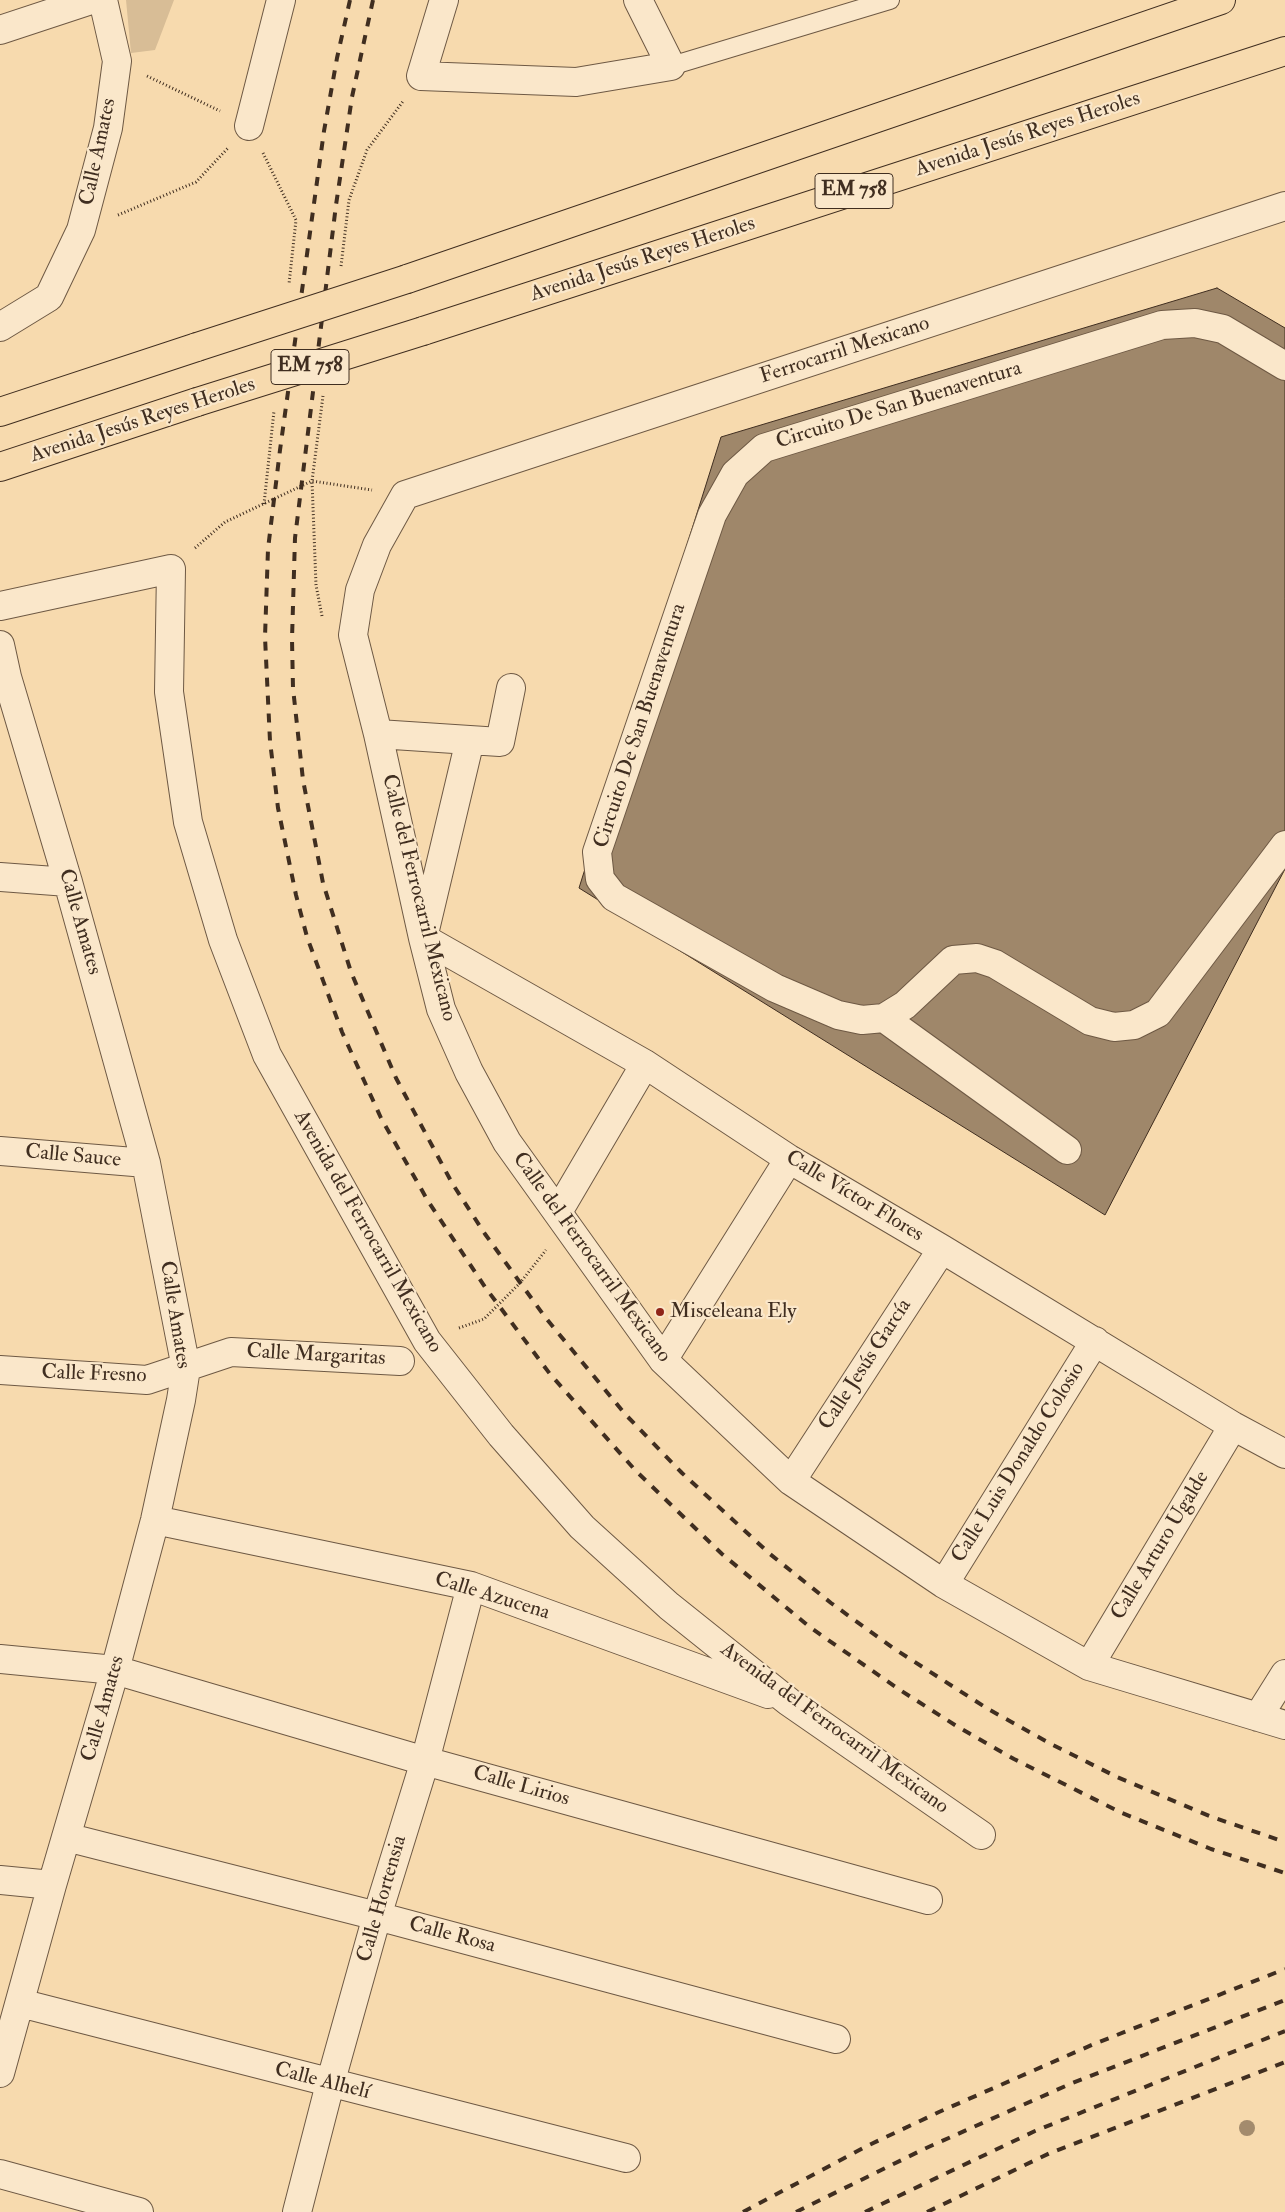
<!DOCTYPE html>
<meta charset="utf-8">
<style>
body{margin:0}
canvas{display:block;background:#f7daae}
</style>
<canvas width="1285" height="2212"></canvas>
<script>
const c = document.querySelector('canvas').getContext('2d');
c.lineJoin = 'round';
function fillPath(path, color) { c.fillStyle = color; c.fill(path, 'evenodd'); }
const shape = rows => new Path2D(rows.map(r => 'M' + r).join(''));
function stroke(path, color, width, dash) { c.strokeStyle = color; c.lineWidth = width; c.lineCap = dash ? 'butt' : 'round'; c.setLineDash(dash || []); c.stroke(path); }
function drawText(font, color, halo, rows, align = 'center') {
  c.font = font + ' "IM FELL Double Pica",serif'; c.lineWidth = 4.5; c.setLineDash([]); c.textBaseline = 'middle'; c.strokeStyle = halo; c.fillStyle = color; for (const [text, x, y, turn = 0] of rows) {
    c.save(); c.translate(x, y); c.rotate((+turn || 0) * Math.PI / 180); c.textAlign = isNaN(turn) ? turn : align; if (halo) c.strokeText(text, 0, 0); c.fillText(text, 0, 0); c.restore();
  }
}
const green = shape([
 [126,0,174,0,155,50,131,53]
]);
const building = shape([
 [1217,288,1285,328,1285,869,1105,1215,579,888,721,437,1217,288]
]);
const path = shape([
 [147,76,220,111],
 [263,153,296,220,289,284],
 [118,215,196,182,228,148],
 [341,266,349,200,367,150,404,100],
 [264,504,274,411],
 [195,548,225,522,312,481,372,490],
 [322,616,316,585,312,481,323,396],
 [459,1328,484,1319,520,1283,546,1250]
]);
const lane = shape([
 [671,66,890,0]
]);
const street = shape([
 [444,0,421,76,576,82,671,66,638,0],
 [0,30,91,0],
 [249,126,281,0],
 [1285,206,405,495,377,545,360,590,353,635,378,734,423,938,441,1009,469,1072,507,1142,663,1360,791,1481,944,1584,1089,1666,1285,1725],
 [0,327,49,297,81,230,108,128,117,61,103,0],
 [1285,366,1223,329,1195,323,1162,325,764,448,735,474,712,515,597,852,600,879,614,897,775,988,838,1015,862,1020,884,1018,905,1005,953,960,977,958,995,964,1090,1021,1114,1027,1134,1025,1158,1013,1285,845],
 [0,606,171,569,169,692,188,822,223,940,267,1055,427,1341,501,1435,582,1527,669,1606,789,1702,981,1835],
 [0,645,7,677,68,882,146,1163,186,1368,181,1400,155,1520,115,1670,52,1885,0,2073],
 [378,734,500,742,511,688],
 [470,740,423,938,645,1064,789,1159,942,1249,1233,1426,1285,1454],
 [0,877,68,882],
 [884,1018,1067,1150],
 [0,1151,146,1163],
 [558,1212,645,1064],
 [663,1360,789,1159],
 [0,1370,147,1380,231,1352,400,1361],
 [791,1481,942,1249],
 [155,1520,471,1586,768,1694],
 [944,1584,1095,1341],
 [0,1659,115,1670,425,1761,928,1900],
 [1089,1666,1233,1426],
 [1258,1717,1285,1674],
 [66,1837,377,1916,836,2039],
 [0,1880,52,1885],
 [20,2003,626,2158],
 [0,2174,139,2212],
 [297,2212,330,2084,377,1916,425,1761,471,1586]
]);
const highway = shape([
 [407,279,1221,0],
 [423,331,1285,51],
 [0,412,197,347],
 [0,467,197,402]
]);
const rail = shape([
 [350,0,337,58,324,131,280,450,268,549,265,637,270,741,278,808,296,895,307,937,342,1032,381,1118,428,1201,485,1287,550,1374,635,1470,722,1554,811,1628,900,1690,958,1727,1014,1759,1122,1813,1211,1849,1285,1873],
 [373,0,352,97,336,205,295,538,292,639,293,688,303,780,323,883,351,972,396,1078,452,1183,485,1234,545,1317,625,1414,682,1473,770,1554,831,1603,893,1648,988,1709,1053,1745,1117,1777,1212,1817,1285,1842],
 [743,2212,867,2146,939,2112,1094,2044,1285,1969],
 [796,2212,924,2149,1070,2084,1285,2000],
 [865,2212,1035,2131,1285,2031],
 [927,2212,1050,2153,1285,2062]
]);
const highwayBridge = shape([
 [197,347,407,279],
 [197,402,423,331]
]);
const trees = [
 [1247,2128]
];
const markers = [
 [660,1312,5,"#8f2418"]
];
const shields = [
 [854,191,78],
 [310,367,78]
];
const shieldNames = [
 ["EM 758",854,191],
 ["EM 758",310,367]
];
const streetNames = [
 ["Avenida Jesús Reyes Heroles",1028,135,-18],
 ["Calle Amates",99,152,-78],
 ["Avenida Jesús Reyes Heroles",643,260,-18],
 ["Ferrocarril Mexicano",845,351,-18],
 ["Circuito De San Buenaventura",899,406,-17],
 ["Avenida Jesús Reyes Heroles",143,421,-18],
 ["Circuito De San Buenaventura",641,726,-72],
 ["Calle del Ferrocarril Mexicano",418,898,76],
 ["Calle Amates",79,922,74],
 ["Calle Sauce",73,1157,5],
 ["Calle Víctor Flores",854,1197,31],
 ["Avenida del Ferrocarril Mexicano",367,1232,60],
 ["Calle del Ferrocarril Mexicano",591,1258,54],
 ["Calle Amates",174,1315,81],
 ["Calle Margaritas",316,1356,3],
 ["Calle Jesús García",866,1365,-57],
 ["Calle Fresno",94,1375,2],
 ["Calle Luis Donaldo Colosio",1019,1463,-58],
 ["Calle Arturo Ugalde",1161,1546,-59],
 ["Calle Azucena",492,1597,17],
 ["Calle Amates",104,1709,-74],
 ["Avenida del Ferrocarril Mexicano",834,1729,36],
 ["Calle Lirios",521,1787,16],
 ["Calle Hortensia",383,1899,-74],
 ["Calle Rosa",452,1936,15],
 ["Calle Alhelí",322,2082,14]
];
const poiNames = [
 ["Misceleana Ely",670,1312]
];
fillPath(green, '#d8bd96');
fillPath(building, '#9f876a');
stroke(building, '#402e20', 1);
stroke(lane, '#6e5944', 20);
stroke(street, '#6e5944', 30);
stroke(highway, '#402e20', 30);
stroke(path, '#402e20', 3, [1, 2.5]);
stroke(lane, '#fae7ca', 18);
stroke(street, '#fae7ca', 28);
stroke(highway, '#f7daae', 28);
stroke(rail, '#402e20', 4, [9, 9]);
stroke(highwayBridge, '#402e20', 30, []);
stroke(highwayBridge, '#f7daae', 28);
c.fillStyle = '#a38b6d';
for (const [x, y] of trees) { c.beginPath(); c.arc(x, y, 8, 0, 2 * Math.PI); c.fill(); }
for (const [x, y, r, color] of markers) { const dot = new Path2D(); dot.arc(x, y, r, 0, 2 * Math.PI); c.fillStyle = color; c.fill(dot); stroke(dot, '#fae7ca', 2); }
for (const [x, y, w] of shields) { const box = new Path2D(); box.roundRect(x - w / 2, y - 17.5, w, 35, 4); c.fillStyle = '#fae7ca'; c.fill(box); stroke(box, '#402e20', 1); }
drawText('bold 20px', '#402e20', null, shieldNames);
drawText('21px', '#402e20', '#fae7ca', streetNames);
drawText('21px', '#402e20', '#fae7ca', poiNames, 'left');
</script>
